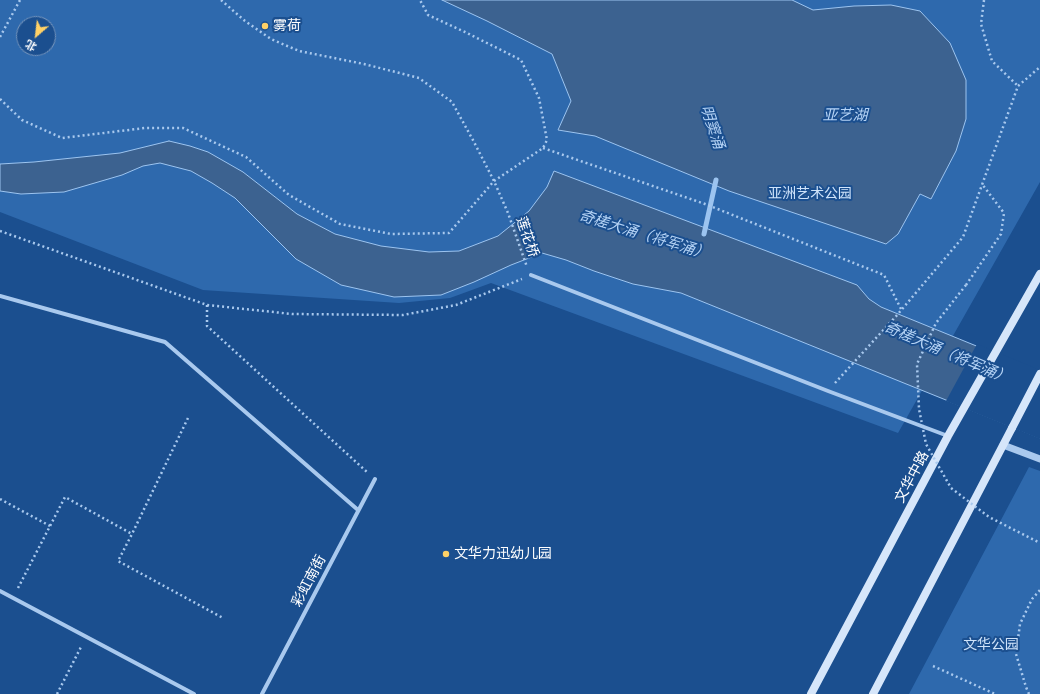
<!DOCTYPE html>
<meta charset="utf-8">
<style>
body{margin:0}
#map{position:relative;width:1040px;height:694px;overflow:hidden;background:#1b4f8f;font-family:Cabin,"Noto Sans SC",sans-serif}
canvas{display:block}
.north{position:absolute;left:16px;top:16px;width:40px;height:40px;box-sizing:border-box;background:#1b4f8f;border:1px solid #7695bc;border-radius:50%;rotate:208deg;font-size:11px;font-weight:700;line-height:16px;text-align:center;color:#fff}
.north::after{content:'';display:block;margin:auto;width:14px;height:18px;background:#ffd166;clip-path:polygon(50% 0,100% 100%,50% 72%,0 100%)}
</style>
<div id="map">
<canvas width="1040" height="694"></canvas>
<div class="north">北</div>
</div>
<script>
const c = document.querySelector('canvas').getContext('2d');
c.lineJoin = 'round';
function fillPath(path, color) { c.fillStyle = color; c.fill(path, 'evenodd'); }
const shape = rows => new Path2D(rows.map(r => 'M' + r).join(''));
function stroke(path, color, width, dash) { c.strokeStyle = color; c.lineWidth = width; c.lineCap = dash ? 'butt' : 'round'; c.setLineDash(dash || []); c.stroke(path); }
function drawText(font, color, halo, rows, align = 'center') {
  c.font = font + ' Cabin,"Noto Sans SC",sans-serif'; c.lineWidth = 4; c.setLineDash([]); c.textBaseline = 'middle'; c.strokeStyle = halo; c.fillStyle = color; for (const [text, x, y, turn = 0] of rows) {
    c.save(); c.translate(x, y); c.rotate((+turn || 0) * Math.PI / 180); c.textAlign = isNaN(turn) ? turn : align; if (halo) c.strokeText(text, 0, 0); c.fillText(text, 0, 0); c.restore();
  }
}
const green = shape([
 [0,0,1040,0,1040,182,898,433,491,283,450,298,399,303,203,290,0,212],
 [24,24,48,24,48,48,24,48],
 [1029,467,1040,471,1040,694,909,694]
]);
const water = shape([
 [442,0,792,0,813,10,854,6,891,5,920,11,950,43,966,80,966,119,956,151,931,199,920,194,898,234,886,244,729,191,595,136,558,130,571,101,552,54,487,21,442,0],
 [169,141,190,146,208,152,243,172,297,214,335,234,381,246,429,252,459,251,498,236,529,211,547,187,554,171,857,285,869,299,881,307,1040,372,1040,438,681,293,633,284,594,271,566,260,542,253,511,265,474,282,441,295,394,297,341,285,296,259,235,198,212,183,191,171,160,163,143,166,122,175,64,192,21,194,0,191,0,164,34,162,120,153,169,141]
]);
const pier = shape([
 [977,344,1040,370,1040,439,946,401]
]);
const stream = shape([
 [704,234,716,180]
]);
const path = shape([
 [221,0,245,21,271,39,299,51,364,64,419,78,452,102,474,142,494,181,508,213,527,267],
 [984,0,981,24,992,61,1018,86],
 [0,37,20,0],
 [0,99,22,120,62,138,145,128,183,128,246,157,289,195,340,224,391,234,449,233,494,181,543,148,547,140,539,98,521,60,465,32,428,15,420,0],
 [543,148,705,204,884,275,901,309],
 [0,231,207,305,292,314,403,315,456,305,522,279],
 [966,285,1001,234,1004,213,982,184],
 [207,305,207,326,367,472],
 [835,383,898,314,963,237,1018,86,1040,67],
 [188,418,132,534,118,561,223,618],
 [0,499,50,526],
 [18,588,65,497,132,534],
 [933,666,995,694],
 [57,694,82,645],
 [1029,694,1026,687,1016,654,1020,624,1032,599,1040,590]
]);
const minor = shape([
 [531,275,828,391,948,436],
 [0,296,165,342,358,510],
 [0,591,194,694],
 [262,694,375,479]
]);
const tertiary = shape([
 [1003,445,1040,459]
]);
const secondary = shape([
 [811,694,948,436,1040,274],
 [873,694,1012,428]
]);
const pathBridge = shape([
 [966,285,936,323,917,364,919,409,926,444,951,488,989,517,1040,543]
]);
const secondaryBridge = shape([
 [1012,428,1040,374]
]);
const markers = [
 [265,26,4,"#ffd166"],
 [446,554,4,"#ffd166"]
];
const poiNames = [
 ["雾荷",273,26],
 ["文华力迅幼儿园",454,554]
];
const parkNames = [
 ["亚洲艺术公园",810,194],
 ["文华公园",991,645]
];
const streetNames = [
 ["莲花桥",527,237,71],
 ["文华中路",912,477,-62],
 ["彩虹南街",309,581,-62]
];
const waterNames = [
 ["亚艺湖",845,116],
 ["明窦涌",712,127,72],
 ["奇槎大涌（将军涌）",644,235,17],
 ["奇槎大涌（将军涌）",947,353,23]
];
fillPath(green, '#2e69ad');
fillPath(water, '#3c6290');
stroke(water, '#9cc4f0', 1);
fillPath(pier, '#1b4f8f');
stroke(stream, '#9cc4f0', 5);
stroke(path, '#a9c9ee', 2.5, [2, 3]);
stroke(minor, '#a9c9ee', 4);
stroke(tertiary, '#a9c9ee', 7);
stroke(secondary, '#d6e6fa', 8);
stroke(pathBridge, '#a9c9ee', 2.5, [2, 3]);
stroke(secondaryBridge, '#d6e6fa', 8);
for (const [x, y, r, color] of markers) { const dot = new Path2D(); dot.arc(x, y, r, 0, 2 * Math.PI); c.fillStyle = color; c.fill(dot); stroke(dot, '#1b4f8f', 1.5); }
drawText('14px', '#fff', '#1b4f8f', poiNames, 'left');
drawText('14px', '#cfe3fa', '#1b4f8f', parkNames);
drawText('14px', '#fff', '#1b4f8f', streetNames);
drawText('italic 15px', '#b5d3f5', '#1b4f8f', waterNames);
</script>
